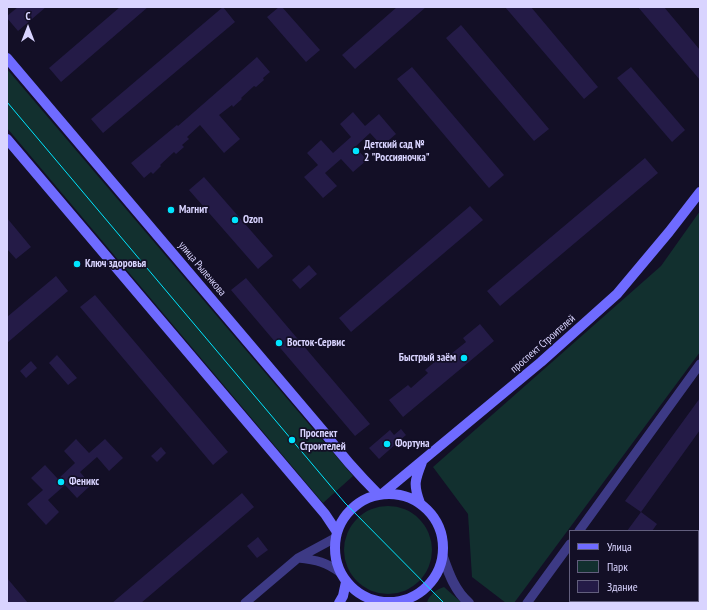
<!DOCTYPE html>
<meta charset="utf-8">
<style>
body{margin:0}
#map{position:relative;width:707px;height:610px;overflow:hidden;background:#130f26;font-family:"PT Sans Narrow",sans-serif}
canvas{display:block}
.frame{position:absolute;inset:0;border:8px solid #d9d4ff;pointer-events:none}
.legend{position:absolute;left:569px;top:530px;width:130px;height:72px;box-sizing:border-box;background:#130f26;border:1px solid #625e7d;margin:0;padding:5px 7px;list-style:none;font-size:12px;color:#d9d4ff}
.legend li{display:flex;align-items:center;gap:8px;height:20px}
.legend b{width:20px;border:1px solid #625e7d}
.north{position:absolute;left:8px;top:8px;width:40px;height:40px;-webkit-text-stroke:3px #130f26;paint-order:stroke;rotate:0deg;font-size:11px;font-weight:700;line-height:16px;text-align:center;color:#d9d4ff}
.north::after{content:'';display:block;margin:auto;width:14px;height:18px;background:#d9d4ff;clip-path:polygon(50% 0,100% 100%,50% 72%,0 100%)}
</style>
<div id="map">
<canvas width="707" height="610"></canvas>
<div class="frame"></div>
<ul class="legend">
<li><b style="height:5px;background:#6f6bff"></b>Улица</li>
<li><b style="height:11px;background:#12302f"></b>Парк</li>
<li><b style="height:11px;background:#241b47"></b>Здание</li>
</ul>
<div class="north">С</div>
</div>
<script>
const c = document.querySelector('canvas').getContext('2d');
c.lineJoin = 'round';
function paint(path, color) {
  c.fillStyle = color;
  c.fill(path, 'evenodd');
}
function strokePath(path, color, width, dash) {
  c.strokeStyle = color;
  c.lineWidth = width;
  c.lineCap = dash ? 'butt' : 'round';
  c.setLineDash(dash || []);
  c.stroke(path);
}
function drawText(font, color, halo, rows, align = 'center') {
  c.font = font + ' "PT Sans Narrow",sans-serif';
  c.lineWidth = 3.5;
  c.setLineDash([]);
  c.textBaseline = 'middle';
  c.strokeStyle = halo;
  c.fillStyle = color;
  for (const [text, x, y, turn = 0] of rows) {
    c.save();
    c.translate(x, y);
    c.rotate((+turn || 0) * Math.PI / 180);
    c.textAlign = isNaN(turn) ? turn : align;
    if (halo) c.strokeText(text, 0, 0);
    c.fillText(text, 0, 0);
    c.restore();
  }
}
paint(new Path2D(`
 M7 69 353 476 323 503 7 128Z
 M700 211V352L514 603H506L472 577 468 514 433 467 661 266Z
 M344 550a44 44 0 1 1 88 0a44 44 0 1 1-88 0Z
 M444 587 462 603H427C428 596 437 589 444 587Z`), '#12302f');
paint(new Path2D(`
 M18 7H46L18 31 7 18V16Z
 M120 7H148L61 82 49 68Z
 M223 7 235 22 103 133 91 119Z
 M279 7H282L320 50 306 62 267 17Z
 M397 7H426L355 69 342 55Z
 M505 7H531L598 87 584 99Z
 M638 7H664L700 50V80Z
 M461 25 549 129 534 141 446 38Z
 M257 57 270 72 263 78 264 80 256 87 254 86 241 98 242 99 233 107 232 105 219 115 240 139 224 153 200 125 187 137 189 139 182 145 184 147 176 154 174 152 160 165 161 166 153 174 151 172 144 178 131 163 177 125 178 126Z
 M412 67 504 175 489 188 397 79Z
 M631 67 685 130 672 142 617 78Z
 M353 112 365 126 379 114 396 134 382 146 370 133 355 147 367 160 353 172 341 159 325 173 337 186 323 198 304 177 318 165 307 153 321 140 333 153 351 137 340 124Z
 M645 158 658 173 500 306 487 291Z
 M204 177 273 256 258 269 189 190Z
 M470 206 483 220 351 332 339 318Z
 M7 218 31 247 16 259 7 249Z
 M309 265 317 274 300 289 292 280Z
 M56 276 68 291 7 343V317Z
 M246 278 370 424 355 436 231 290Z
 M95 295 228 452 213 465 80 307Z
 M480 324 494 341 403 417 389 400 408 385 411 388 428 373 425 370 443 355 446 358 466 342 463 338Z
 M57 355 77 378 68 385 49 363Z
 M31 361 37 368 26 378 20 371Z
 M700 398V430L641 512 625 501Z
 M401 429 406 435 379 459 369 448 390 430 394 435Z
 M76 439 89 453 105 439 123 458 109 471 97 457 80 472 91 485 77 498 65 485 48 500 59 512 46 525 27 504 43 490 31 478 45 465 58 479 75 463 64 451Z
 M161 447 166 453 157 462 151 456Z
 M242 493 254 507 141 603H112Z
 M641 512 657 524 652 531H627Z
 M258 537 268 550 257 558 247 546Z
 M7 578 28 603H7Z`), '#241b47');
strokePath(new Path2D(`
 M579 531 700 364
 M298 558C317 560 326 562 341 573
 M245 603 298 558 335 538
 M527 603 570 544`), '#3d3a85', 9);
strokePath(new Path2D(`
 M443 557C449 574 455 591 469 603
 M398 602 400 603`), '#3d3a85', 10);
strokePath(new Path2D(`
 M7 58 324 432C341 455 359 475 379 495
 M7 139 325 514 337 532
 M335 548a54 54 0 1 1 108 0a54 54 0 1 1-108 0Z
 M382 494 541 362 617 294 669 232 700 192
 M420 503C413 484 415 480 422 462
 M339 603 343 596 346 582`), '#6f6bff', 10);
strokePath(new Path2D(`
 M7 102 345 503 444 603`), '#00e5ff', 1);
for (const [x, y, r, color] of [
 [356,151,4,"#00e5ff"],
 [171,210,4,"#00e5ff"],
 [235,220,4,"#00e5ff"],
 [77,264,4,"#00e5ff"],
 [279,343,4,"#00e5ff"],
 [464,358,4,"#00e5ff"],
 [292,440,4,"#00e5ff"],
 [387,444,4,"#00e5ff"],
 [61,482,4,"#00e5ff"]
]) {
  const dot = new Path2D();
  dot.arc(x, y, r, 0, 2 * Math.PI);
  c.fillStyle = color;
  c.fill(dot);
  strokePath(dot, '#130f26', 1.5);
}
drawText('bold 11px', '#d9d4ff', '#130f26', [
 ["Детский сад №",364,145],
 ["2 \"Россияночка\"",364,158],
 ["Магнит",179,210],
 ["Ozon",243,220],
 ["Ключ здоровья",85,264],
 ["Восток-Сервис",287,343],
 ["Быстрый заём",456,358,"right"],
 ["Проспект",300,434],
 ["Строителей",300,447],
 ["Фортуна",395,444],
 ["Феникс",69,482]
], 'left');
drawText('11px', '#d9d4ff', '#130f26', [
 ["улица Рыленкова",202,269,50],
 ["проспект Строителей",543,344,-41]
]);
</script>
